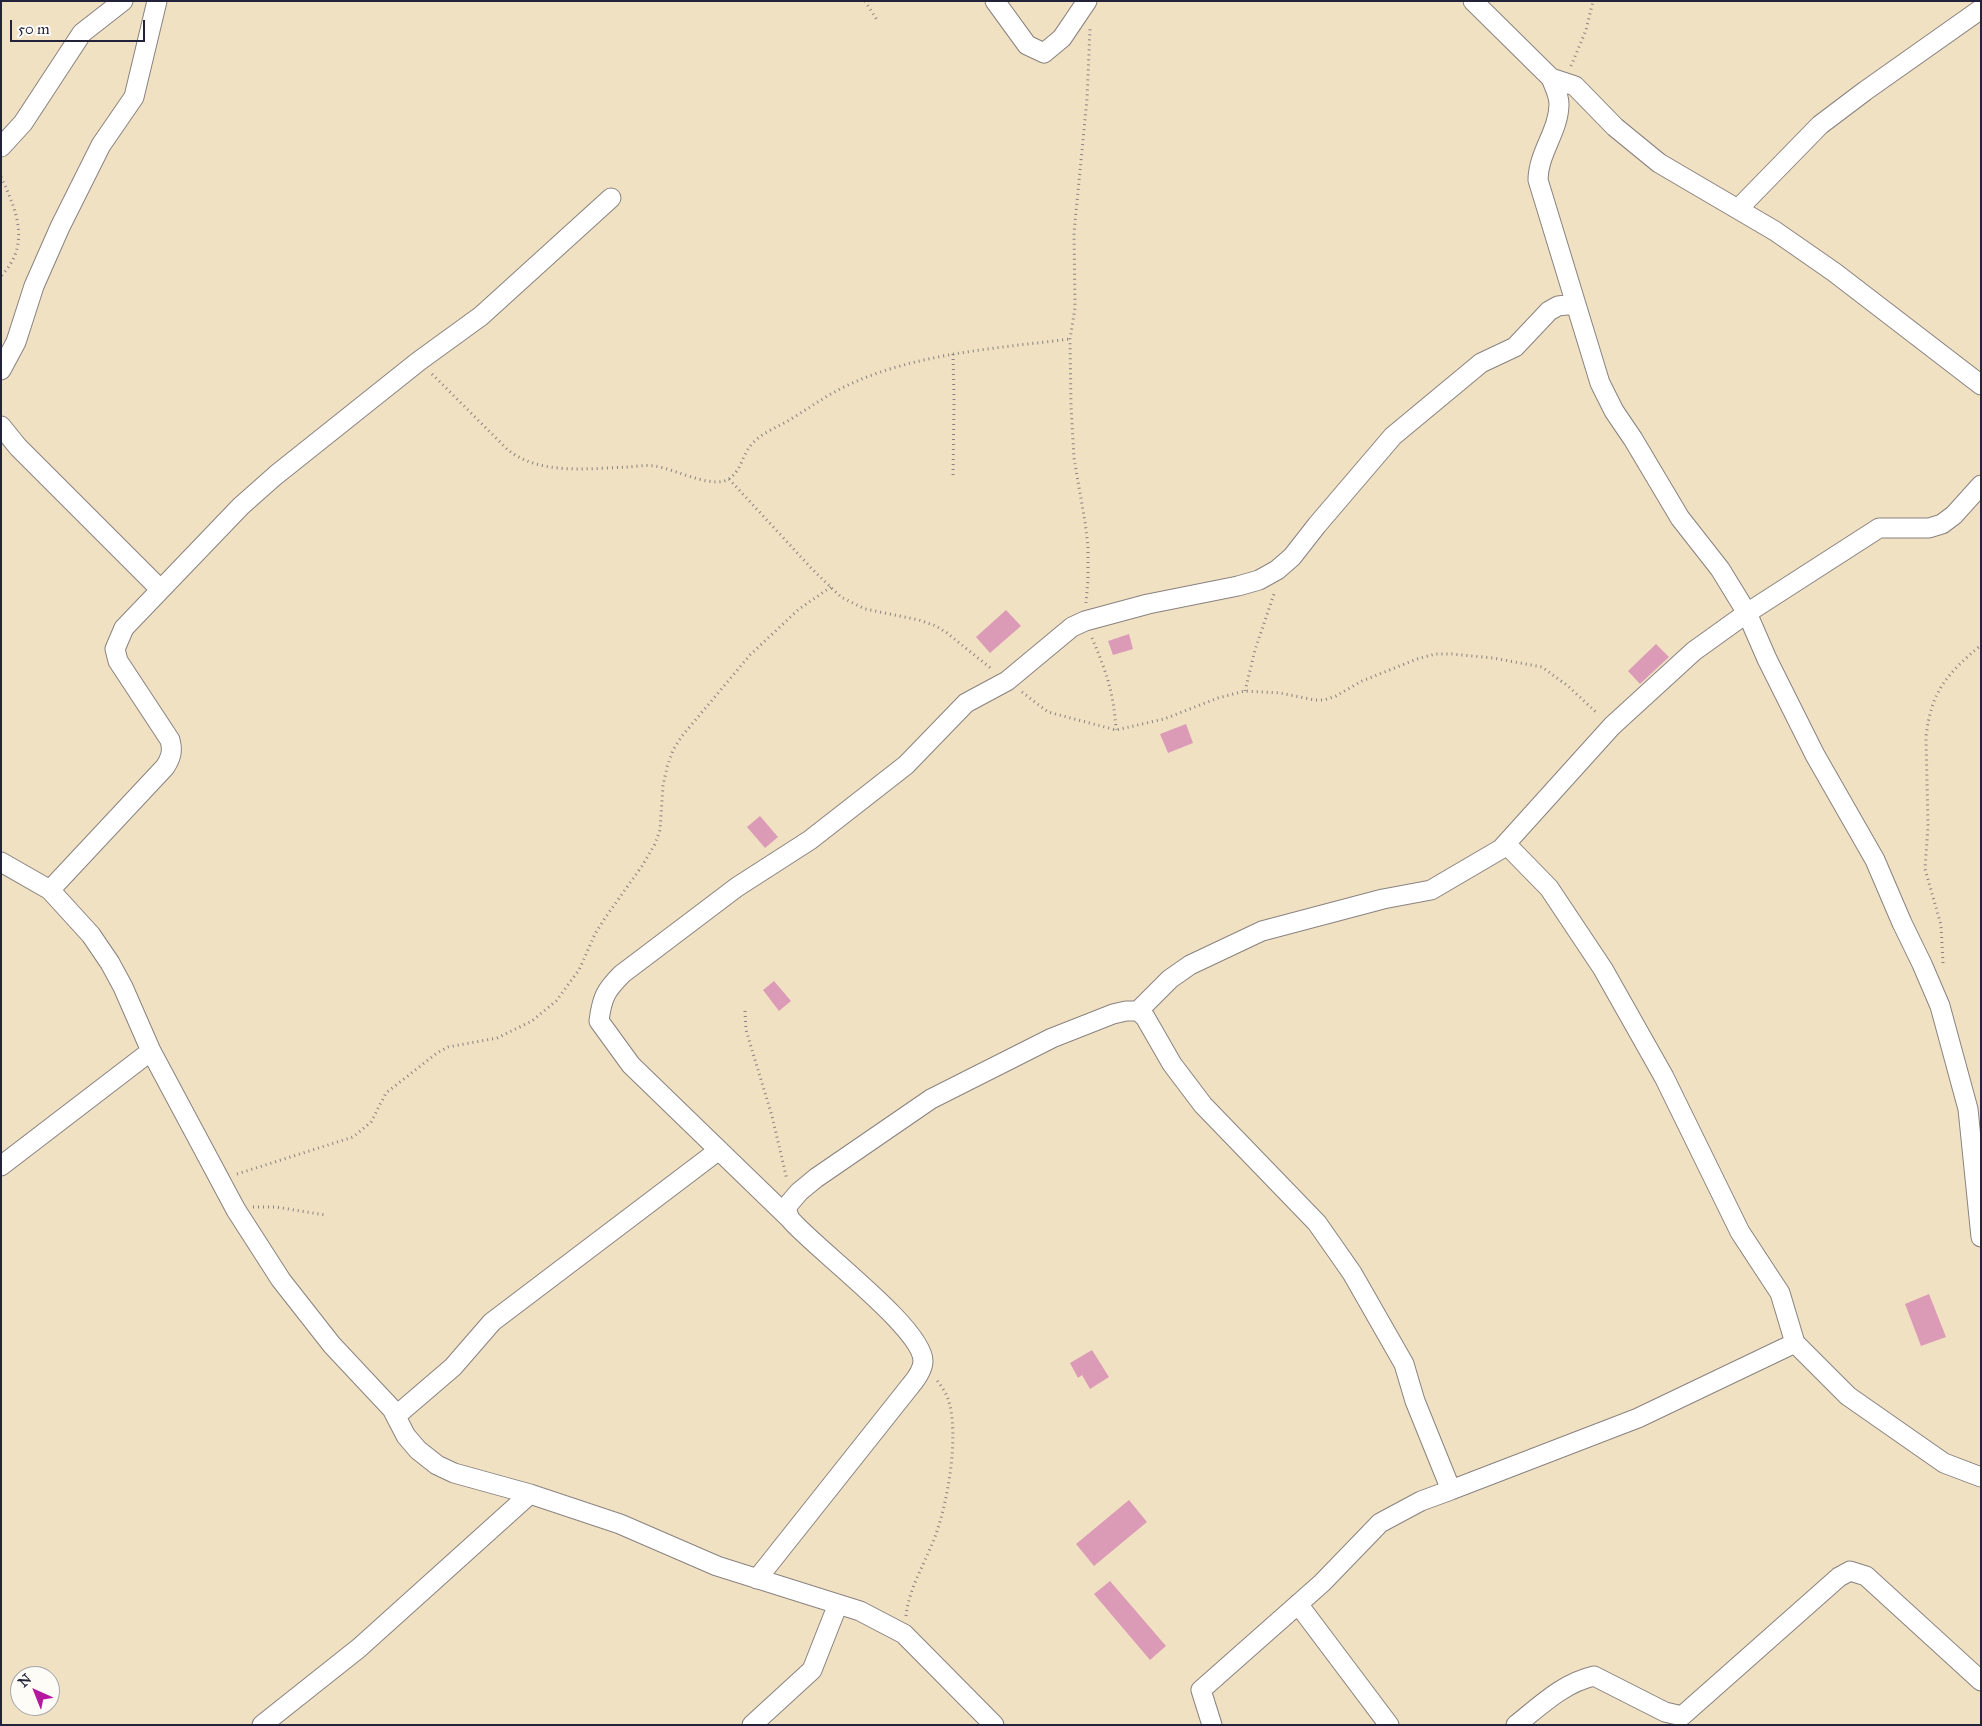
<!DOCTYPE html>
<style>
body{margin:0}
#map{position:relative;width:1982px;height:1726px;overflow:hidden;background:#f0e1c3;font-family:"IM FELL Great Primer",serif}
canvas{display:block}
.frame{position:absolute;inset:0;border:2px solid #22223b;pointer-events:none}
.north{position:absolute;left:10px;top:1666px;width:50px;height:50px;box-sizing:border-box;background:#fdfcf7;border:1px solid #a5a5ac;border-radius:50%;rotate:316deg;font-size:14px;font-weight:700;line-height:20px;text-align:center;color:#22223b}
.north::after{content:'';display:block;margin:auto;width:18px;height:22px;background:#b5179e;clip-path:polygon(50% 0,100% 100%,50% 72%,0 100%)}
.scale{position:absolute;left:10px;top:20px;width:135px;height:22px;box-sizing:border-box;border:2px solid #22223b;border-top:0;padding-left:6px;font-size:15px;line-height:18px;white-space:nowrap;color:#22223b;-webkit-text-stroke:4px #fdfcf7;paint-order:stroke}
</style>
<div id="map">
<canvas width="1982" height="1726"></canvas>
<div class="frame"></div>
<div class="north">N</div>
<div class="scale">50 m</div>
</div>
<script>
const c = document.querySelector('canvas').getContext('2d');
c.lineJoin = 'round';
function paint(path, color) {
  c.fillStyle = color;
  c.fill(path, 'evenodd');
}
function strokePath(path, color, width, dash) {
  c.strokeStyle = color;
  c.lineWidth = width;
  c.lineCap = dash ? 'butt' : 'round';
  c.setLineDash(dash || []);
  c.stroke(path);
}
paint(new Path2D(`
 M1006 610 1021 626 990 653 976 637Z
 M1129 634 1133 649 1113 655 1108 641Z
 M1656 644 1669 657 1640 684 1628 671Z
 M1186 724 1193 743 1168 753 1160 734Z
 M760 816 778 837 765 848 747 827Z
 M774 981 791 1001 779 1011 763 990Z
 M1929 1294 1946 1337 1921 1346 1905 1304Z
 M1092 1350 1109 1377 1090 1389 1082 1375 1078 1378 1070 1363Z
 M1129 1500 1147 1522 1094 1566 1076 1544Z
 M1110 1581 1166 1646 1150 1660 1094 1594Z`), '#db9bb7');
const minor = new Path2D(`
 M995 1 1027 45 1044 53 1062 38 1087 1
 M1473 1 1551 78C1554 86 1559 95 1559 104 1559 131 1538 153 1538 180L1600 383 1614 411 1633 439 1680 518 1720 569 1747 613 1767 659 1815 755 1875 860 1902 923 1922 964 1940 1006 1968 1109 1981 1237
 M1551 78 1575 86 1615 127 1659 163 1775 231 1834 272 1981 385
 M1 147 23 123 82 33 123 1
 M1739 208 1820 125 1865 91 1981 9
 M1 370 16 342 34 286 60 227 101 145 134 97 157 1
 M1 426 18 447 160 589
 M1506 844 1549 888 1603 969 1664 1077 1740 1232 1780 1293 1795 1343 1848 1396 1944 1463 1981 1477
 M1 862 50 890 91 935 110 963 123 987 151 1051 236 1210 281 1280 332 1345 392 1409 406 1436 418 1450 437 1465 454 1473 530 1494 620 1524 717 1566 860 1611 904 1634 994 1725
 M50 890 165 767C171 758 173 751 170 740L118 661 115 649 124 628 241 506 276 475 419 361 481 316 611 198
 M1138 1011 1170 979 1190 965 1262 931 1383 899 1431 890 1501 849 1612 726 1694 651 1747 613 1879 528H1929L1942 524 1954 515 1981 485
 M1 1166 151 1051
 M790 1219 631 1065 599 1021C602 997 606 990 622 974L737 887 810 840 906 765 966 703 1007 681 1072 627 1085 621 1148 604 1238 586 1259 580 1277 570 1292 557 1317 525 1393 436 1481 363 1515 347 1549 311 1558 306 1575 304
 M397 1415 453 1367 492 1322 719 1150
 M1451 1490 1638 1418 1795 1343
 M757 1579 911 1385C916 1379 923 1370 923 1361 923 1328 813 1247 790 1219L787 1212 788 1205 799 1192 816 1178 931 1099 1052 1038 1113 1014 1126 1011H1138L1145 1017 1172 1064 1203 1105 1317 1223 1352 1273 1404 1364 1415 1401 1451 1490 1421 1501 1380 1523 1322 1583 1201 1690 1212 1725
 M1298 1604 1389 1725
 M262 1725 359 1648 530 1494
 M752 1725 812 1670 838 1604
 M1516 1725C1540 1706 1563 1683 1594 1676L1665 1712 1682 1716 1839 1577 1850 1571 1866 1576 1981 1681`);
strokePath(minor, '#89827f', 21);
strokePath(new Path2D(`
 M865 1 877 20
 M1571 66 1586 30 1593 1
 M1 177C17 211 31 245 1 276
 M953 354 954 400 953 477
 M432 374 508 450C541 476 590 468 629 467 637 466 646 465 655 466 674 469 706 486 724 481 742 475 741 454 753 443 763 432 778 427 791 419 804 411 816 403 829 395 900 354 991 349 1070 339
 M729 479 813 570 841 597 865 609 919 620 936 626 947 633 993 670
 M1086 603 1088 579V546L1085 522 1074 458 1071 406 1070 339 1075 308 1074 233 1087 99 1090 29
 M1092 638C1106 671 1114 693 1116 730
 M1245 691 1255 650 1275 591
 M1022 692 1048 712 1116 730 1164 719 1218 698 1245 691 1280 693 1315 700H1324L1336 696 1362 681 1417 659 1435 654H1452L1493 658 1542 667 1568 686 1598 714
 M1943 963 1941 925 1925 869 1928 826 1926 737C1931 691 1947 674 1981 645
 M745 1011 746 1030 772 1116 787 1180
 M237 1174 353 1137 371 1122 386 1093 437 1053 448 1047 497 1038 532 1021 556 1001 579 970 595 934 605 918 642 866 655 844 660 830 663 786 667 767 673 750 682 736 750 655 799 609 831 587
 M253 1207H276L325 1215
 M906 1616C909 1587 926 1562 936 1534 948 1500 959 1437 949 1402 947 1394 941 1386 936 1379`), '#89827f', 3, [1, 4]);
strokePath(minor, '#fff', 19);
</script>
